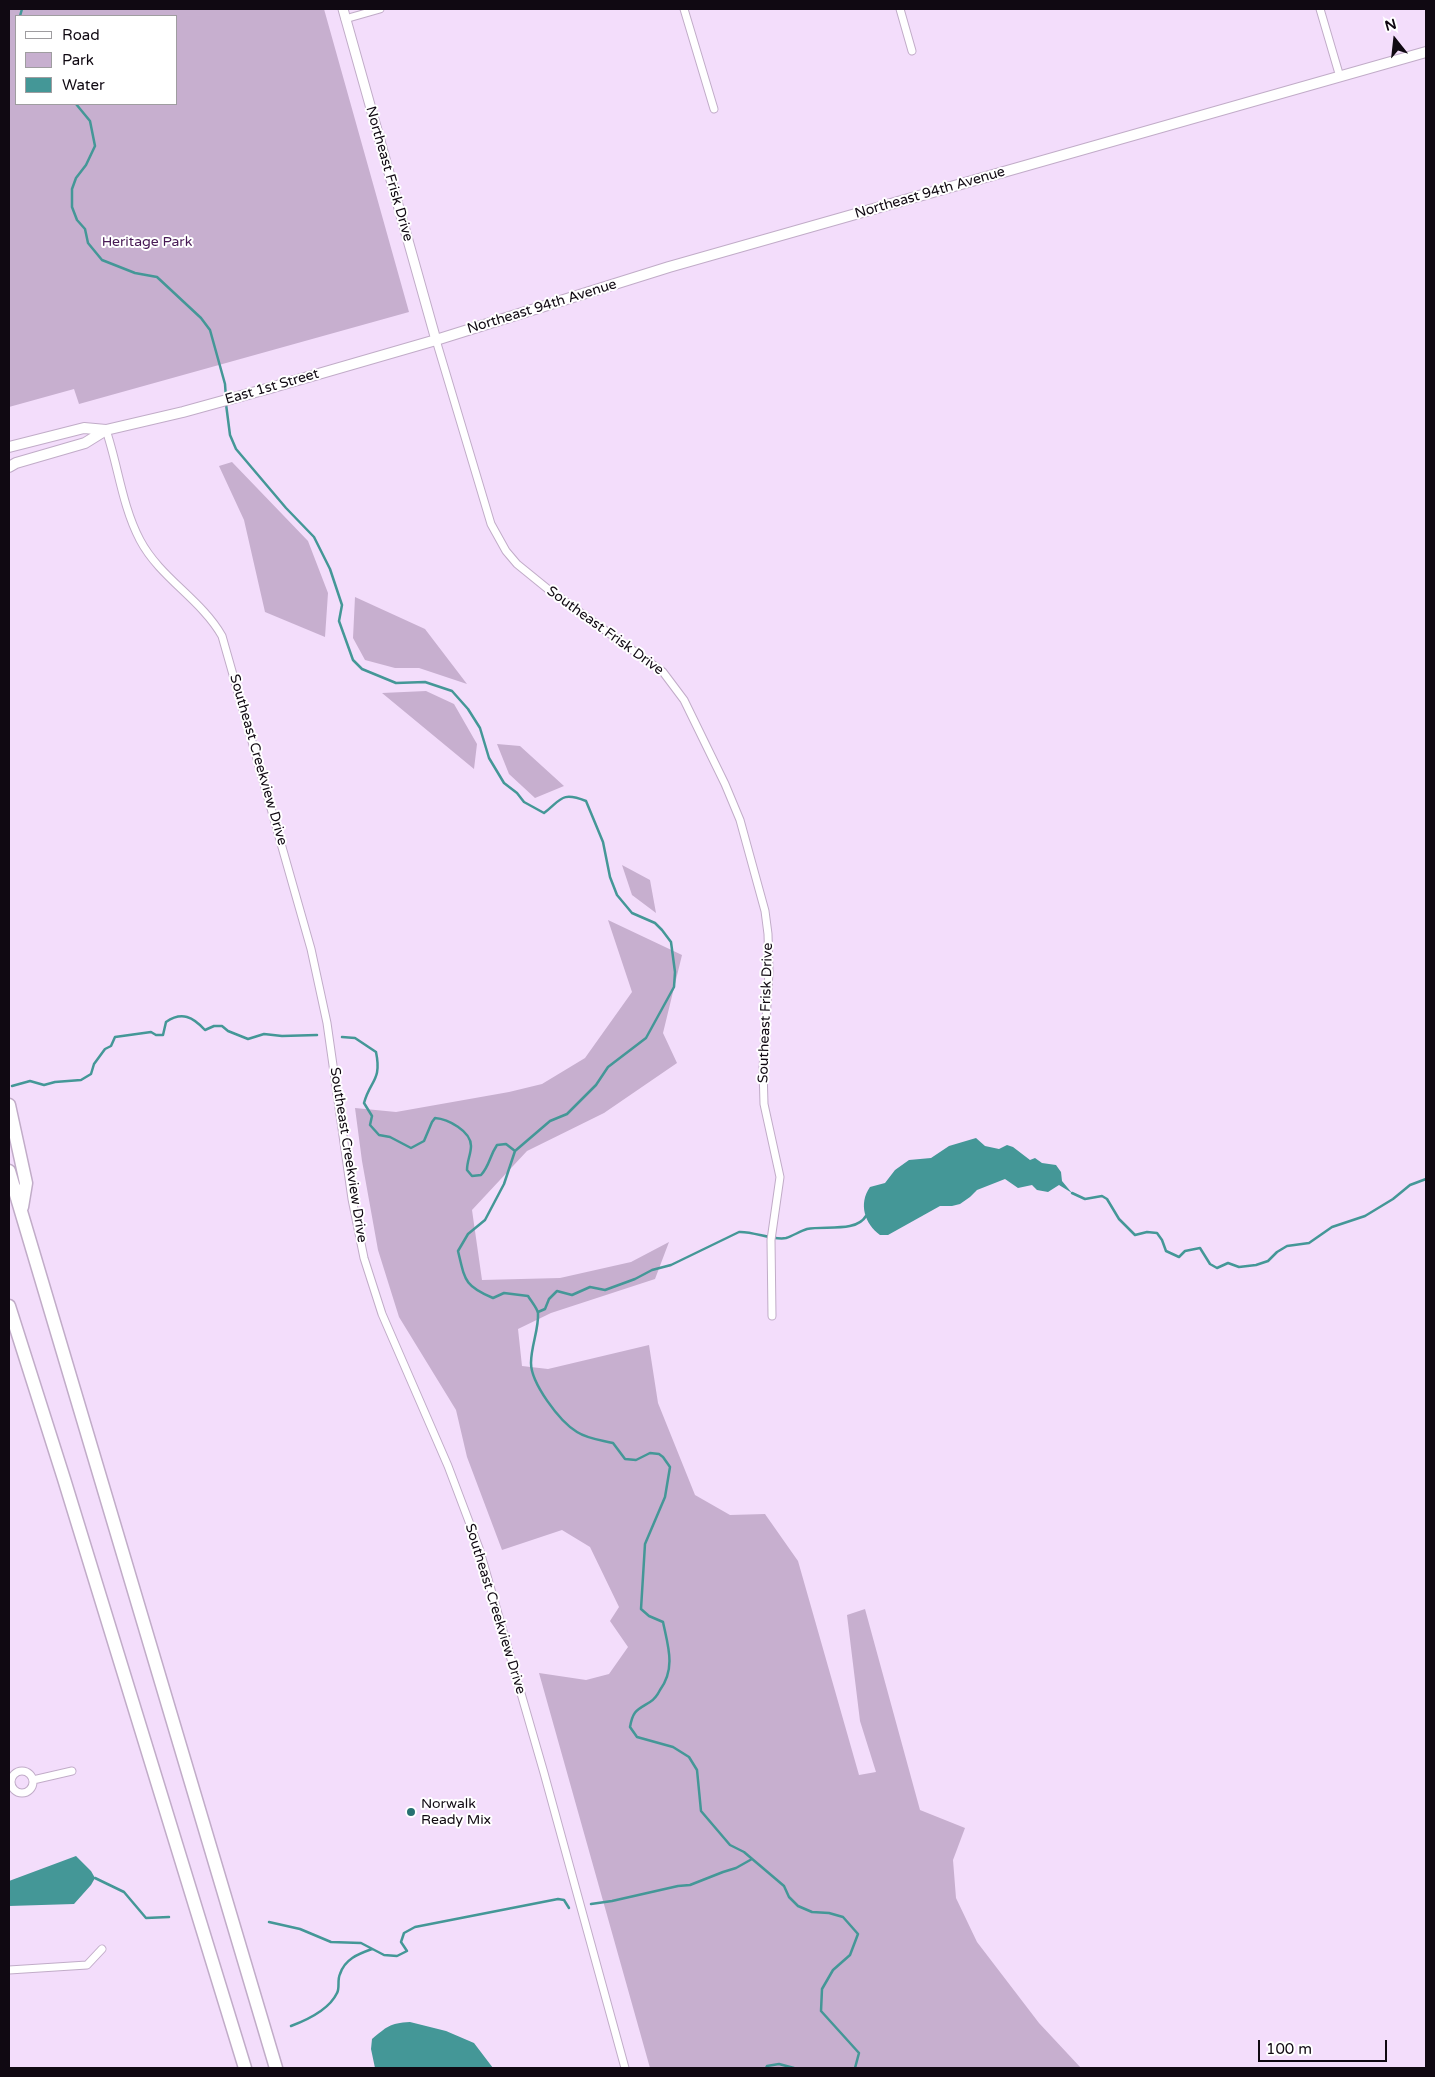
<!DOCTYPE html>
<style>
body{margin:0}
#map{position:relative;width:1435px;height:2077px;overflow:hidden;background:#f3ddfb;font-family:"Varela Round",sans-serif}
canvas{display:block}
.frame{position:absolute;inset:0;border:10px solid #100912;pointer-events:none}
.legend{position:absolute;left:15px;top:15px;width:162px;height:90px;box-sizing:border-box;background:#fff;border:1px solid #9f9da0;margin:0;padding:6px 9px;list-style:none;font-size:15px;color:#100912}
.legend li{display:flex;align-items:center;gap:10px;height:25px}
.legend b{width:25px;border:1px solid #9f9da0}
.north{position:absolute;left:1370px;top:15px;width:50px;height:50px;-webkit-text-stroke:4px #fff;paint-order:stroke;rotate:344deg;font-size:14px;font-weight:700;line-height:20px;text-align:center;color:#100912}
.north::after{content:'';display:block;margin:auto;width:18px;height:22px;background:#100912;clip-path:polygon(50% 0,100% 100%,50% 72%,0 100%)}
.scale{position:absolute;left:1258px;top:2040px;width:129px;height:22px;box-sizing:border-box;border:2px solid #100912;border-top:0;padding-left:6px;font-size:15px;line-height:18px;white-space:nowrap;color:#100912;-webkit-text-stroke:4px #fff;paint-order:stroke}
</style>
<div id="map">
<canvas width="1435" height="2077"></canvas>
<div class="frame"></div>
<ul class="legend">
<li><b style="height:6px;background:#fff"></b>Road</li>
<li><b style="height:14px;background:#c7afcf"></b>Park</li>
<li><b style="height:14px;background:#449797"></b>Water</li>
</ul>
<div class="north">N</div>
<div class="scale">100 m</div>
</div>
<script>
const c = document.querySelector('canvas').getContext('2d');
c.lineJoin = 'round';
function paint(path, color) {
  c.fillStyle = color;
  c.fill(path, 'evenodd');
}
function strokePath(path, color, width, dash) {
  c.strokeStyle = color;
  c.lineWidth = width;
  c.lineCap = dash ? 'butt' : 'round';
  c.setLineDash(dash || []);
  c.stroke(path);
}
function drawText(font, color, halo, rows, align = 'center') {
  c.font = font + ' "Varela Round",sans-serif';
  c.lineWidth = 4;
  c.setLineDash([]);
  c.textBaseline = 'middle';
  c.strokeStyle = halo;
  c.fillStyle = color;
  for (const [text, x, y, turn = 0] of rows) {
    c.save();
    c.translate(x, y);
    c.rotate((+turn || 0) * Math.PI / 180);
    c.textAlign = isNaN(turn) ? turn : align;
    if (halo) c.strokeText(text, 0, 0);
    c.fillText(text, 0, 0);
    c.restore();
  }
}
paint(new Path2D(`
 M9 9H324L409 312 79 404 74 389 9 407ZM16 16H176V104H16Z
 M232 462 308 541 328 593 325 637 265 612 244 520 219 466Z
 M355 597 425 629 467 684 419 668H395L365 660 353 638Z
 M426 691 454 704 477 744 474 769 382 693Z
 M497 744 520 746 564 786 535 798 509 774Z
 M622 865 650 880 656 913 632 895Z
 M608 920 682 955 663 1033 677 1063 604 1113 527 1151 472 1210 482 1280 560 1278 631 1262 669 1242 655 1279 551 1313 518 1329 522 1366 548 1369 649 1345 658 1403 695 1495 730 1515 765 1514 798 1561 859 1775 876 1772 860 1721 847 1615 865 1609 920 1810 965 1828 953 1860 956 1898 977 1942 1039 2023 1081 2068H650L539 1673 586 1680 609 1674 628 1647 610 1621 619 1607 590 1547 562 1530 502 1550 467 1457 456 1410 399 1317 378 1250 362 1161 355 1108 396 1112 509 1092 542 1084 585 1058 632 992Z`), '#c7afcf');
paint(new Path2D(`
 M976 1138 985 1146 999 1149 1007 1145 1013 1147 1030 1160 1035 1158 1042 1163 1056 1165 1061 1172 1062 1181 1072 1193 1059 1185 1048 1192 1037 1190 1032 1185 1018 1188 1005 1179 977 1190 970 1197 960 1204 952 1206H940L888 1235H880C865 1224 858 1204 870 1187L885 1183 895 1170 909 1160 931 1158 949 1146Z
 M76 1856 91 1871 95 1878 91 1885 74 1904 9 1906V1881Z
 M410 2022 446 2031 474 2043 493 2068H375L371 2049 372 2039C387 2027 389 2023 410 2022Z`), '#449797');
strokePath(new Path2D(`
 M20 16 22 9
 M76 104 90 121 95 146 86 165 76 178 72 189V207L77 220 85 229 88 243 102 260 135 273 157 277 201 318 210 330 225 384 226 398
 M226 404 230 435 236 449 286 508 314 537 330 569 342 605 339 621 353 660 362 669 396 683 425 682 452 691 468 709 480 728 489 758 504 783 517 793 524 802 544 813C561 800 561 791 586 801L603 842 610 877 617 895 632 913 655 923 662 930 671 942 675 972 674 987 646 1038 608 1067 596 1085 567 1114 550 1121 515 1151 504 1184 485 1220 468 1234 458 1251C465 1280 464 1286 493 1298L504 1293 528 1296C531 1301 537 1308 538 1313 539 1329 531 1346 531 1363 531 1383 559 1421 577 1432 588 1439 601 1440 613 1443L625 1459 636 1460 650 1453 659 1454 663 1457 670 1467 665 1497 645 1544 641 1609 649 1616 663 1622C668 1646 676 1668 660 1690 658 1694 655 1699 650 1702 637 1710 633 1710 630 1727L637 1737 673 1747 689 1757 697 1770 701 1811 730 1845 744 1852 784 1886 789 1897 798 1906 812 1912 829 1913 843 1917 858 1934 850 1955 833 1970 822 1989 821 2011 859 2053 855 2068
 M342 1037 355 1038 376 1052C382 1081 370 1080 364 1103L372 1116 370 1125 379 1135 390 1137 411 1148 424 1141 432 1122 435 1118C448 1119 471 1131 471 1146 471 1154 467 1161 467 1170L472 1176 481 1175C490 1165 489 1157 497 1145L506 1144 515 1151
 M12 1086 30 1081 44 1085 55 1082 81 1080 91 1074 94 1064 105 1049 111 1046 115 1037 151 1032 156 1035H163L166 1022C182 1011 193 1017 205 1030L214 1026H222L228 1031 248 1039 264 1034 282 1036 317 1035
 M1072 1193 1085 1199 1102 1196 1107 1199 1119 1219 1135 1235 1147 1232 1157 1233 1162 1240 1166 1251 1179 1257 1185 1251 1200 1248 1210 1264 1217 1268 1228 1263 1239 1267 1256 1265 1268 1261 1277 1252 1287 1246 1309 1243 1332 1227 1365 1216 1393 1199 1410 1185 1426 1179
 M538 1312 545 1309 549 1299 557 1291 572 1295 590 1287 605 1290 635 1279 652 1270 671 1265 739 1232C753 1231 774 1241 786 1238 793 1236 800 1231 807 1229 824 1225 856 1233 866 1216
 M95 1878 124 1892 146 1918 169 1917
 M591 1904 612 1901 678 1886 690 1885 723 1872 736 1868 752 1859
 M269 1922 300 1929 331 1942 361 1943 384 1955 397 1956 407 1951 401 1942 404 1933 415 1927 558 1899 564 1900 569 1908
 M291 2026C307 2020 329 2010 337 1993 340 1988 337 1980 340 1974 345 1959 358 1954 372 1949
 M766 2068 767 2066 779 2064 794 2068`), '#449797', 2.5);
const minor = new Path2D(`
 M684 9 714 109
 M900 9 912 51
 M1320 9 1340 77
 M345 19 380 9
 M436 340 491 524 506 551 517 564 549 590 663 672 684 700 725 784 740 820 765 911 768 934 769 972 763 1068 764 1104 780 1177 771 1240 772 1316
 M106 430C118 465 122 506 140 540 160 578 201 599 222 636L311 949 327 1023 352 1199 364 1258 382 1314 448 1466 479 1548 544 1773 625 2068
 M11 1782a11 11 0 1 1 22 0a11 11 0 1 1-22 0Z
 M33 1780 72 1771
 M9 1970 87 1965 102 1949`);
const tertiary = new Path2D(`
 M343 9 436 340`);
const secondary = new Path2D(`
 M9 447 84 428 106 430 183 412 270 388 436 340 669 267 1426 52
 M9 467 16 463 85 443 106 430`);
const motorway = new Path2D(`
 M9 1105 26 1183 22 1207
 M9 1171 276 2068
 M9 1306 64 1479 245 2068`);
strokePath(minor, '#c1acc8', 9);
strokePath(tertiary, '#c1acc8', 11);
strokePath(secondary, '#c1acc8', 12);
strokePath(motorway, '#c1acc8', 15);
strokePath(minor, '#fff', 7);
strokePath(tertiary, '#fff', 9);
strokePath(secondary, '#fff', 10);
strokePath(motorway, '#fff', 12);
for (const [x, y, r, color] of [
 [411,1812,5,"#267171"]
]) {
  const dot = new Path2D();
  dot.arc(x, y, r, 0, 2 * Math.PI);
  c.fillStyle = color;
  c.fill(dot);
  strokePath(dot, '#fff', 2);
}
drawText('14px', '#100912', '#fff', [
 ["Northeast Frisk Drive",389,174,74],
 ["Northeast 94th Avenue",930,193,-16],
 ["Northeast 94th Avenue",542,307,-17],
 ["East 1st Street",272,387,-16],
 ["Southeast Frisk Drive",605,631,36],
 ["Southeast Creekview Drive",258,760,74],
 ["Southeast Frisk Drive",766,1013,-88],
 ["Southeast Creekview Drive",348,1155,81],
 ["Southeast Creekview Drive",495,1609,73]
]);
drawText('14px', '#471955', '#fff', [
 ["Heritage Park",147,242]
]);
drawText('14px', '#100912', '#fff', [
 ["Norwalk",421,1804],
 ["Ready Mix",421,1820]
], 'left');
</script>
